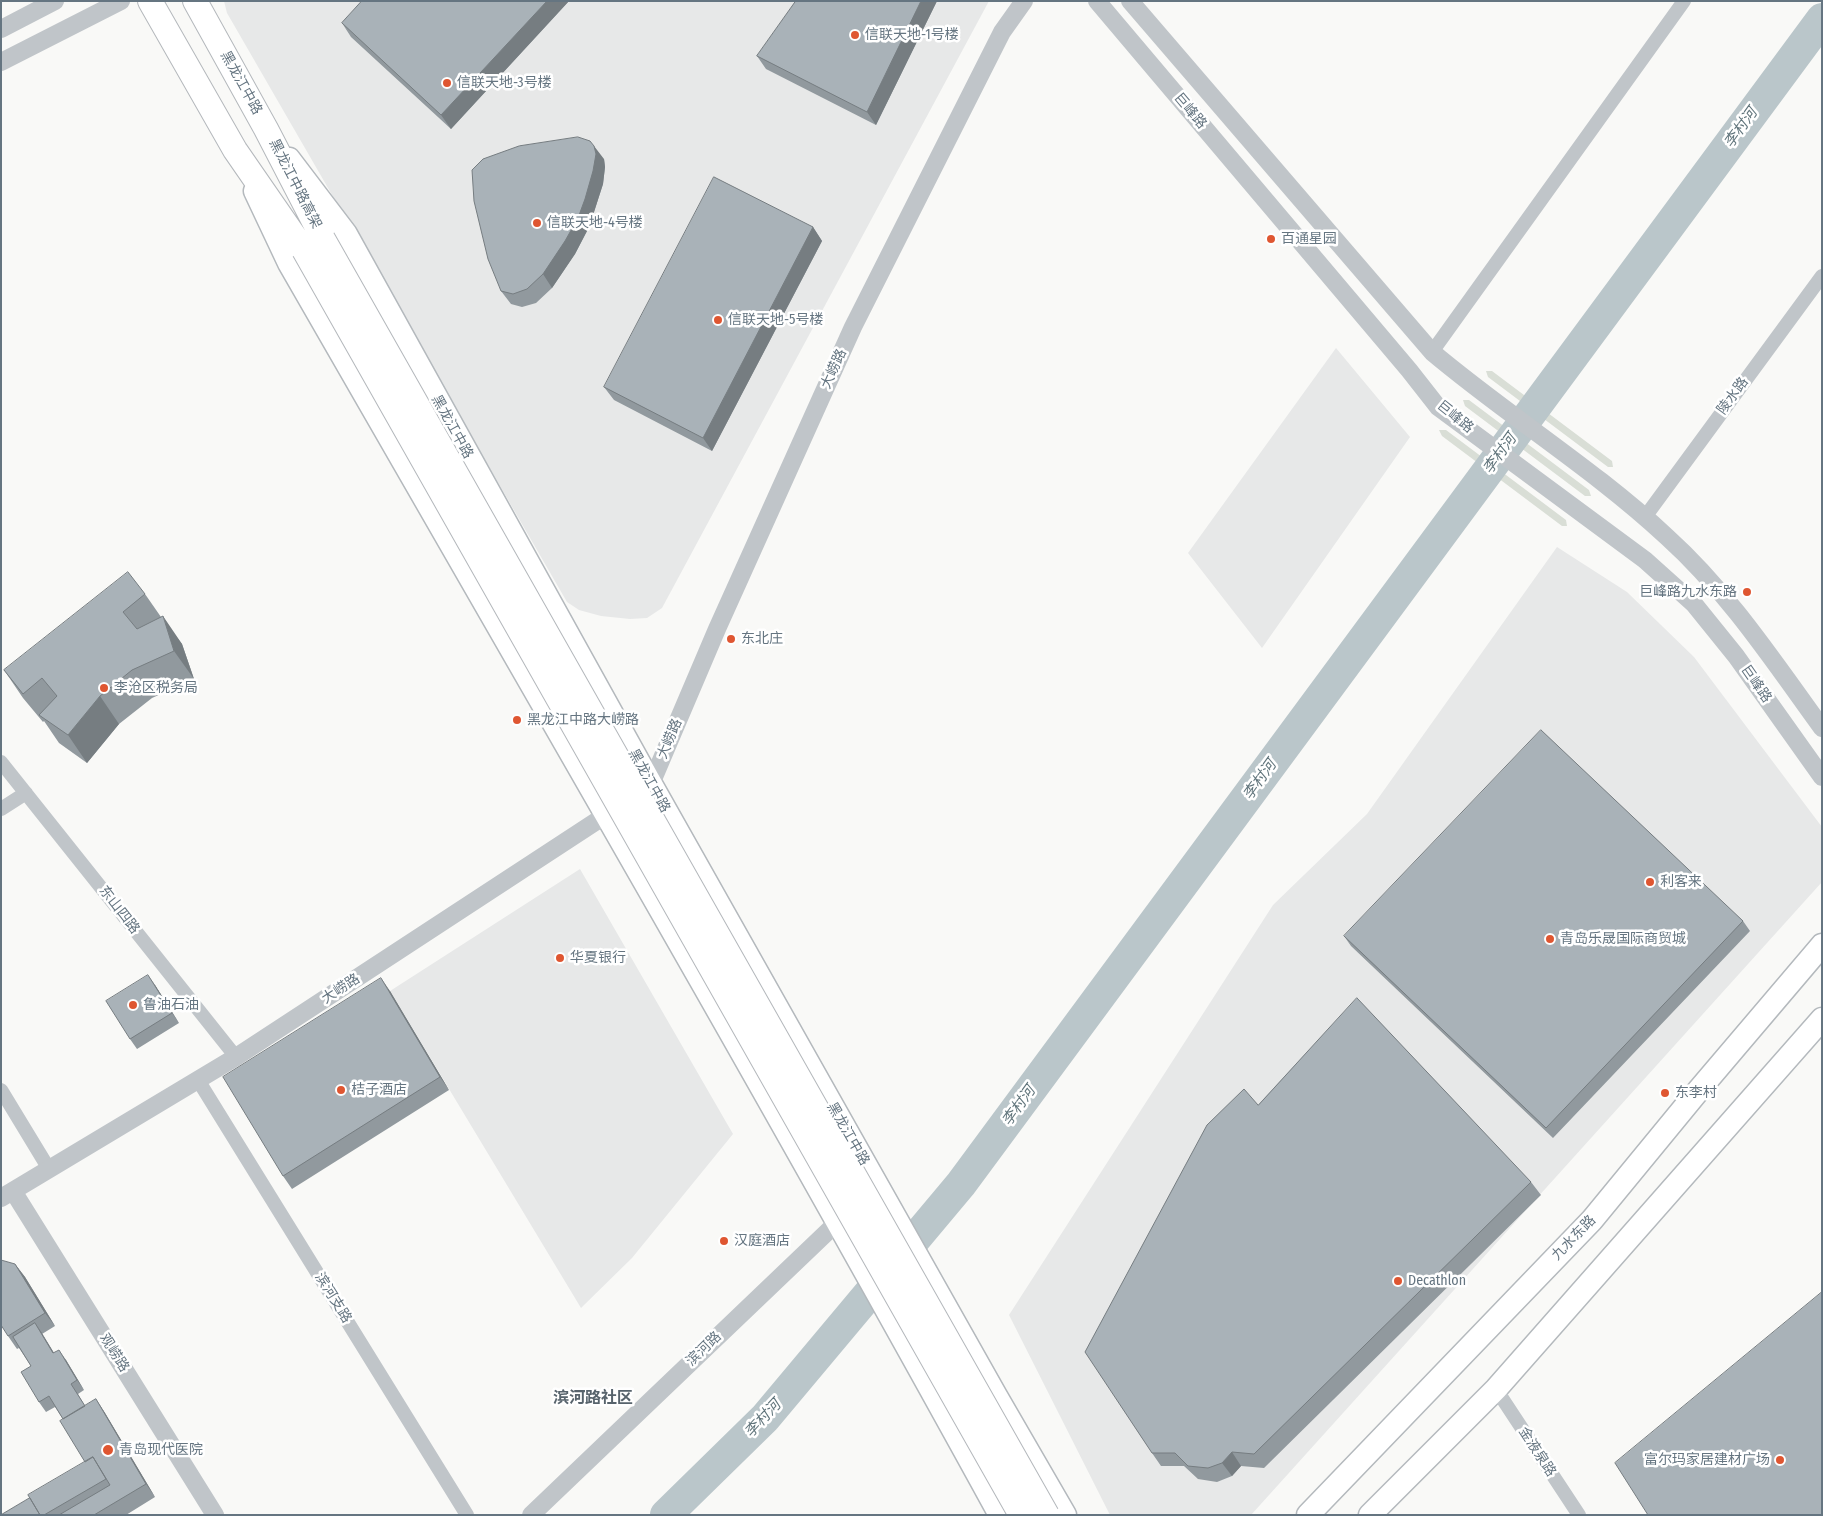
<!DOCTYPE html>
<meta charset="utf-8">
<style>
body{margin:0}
#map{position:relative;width:1823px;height:1516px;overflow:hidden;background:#f9f9f7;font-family:"Fira Sans Condensed",sans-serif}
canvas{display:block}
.frame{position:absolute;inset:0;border:2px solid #657581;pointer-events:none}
</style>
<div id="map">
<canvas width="1823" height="1516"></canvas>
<div class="frame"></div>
</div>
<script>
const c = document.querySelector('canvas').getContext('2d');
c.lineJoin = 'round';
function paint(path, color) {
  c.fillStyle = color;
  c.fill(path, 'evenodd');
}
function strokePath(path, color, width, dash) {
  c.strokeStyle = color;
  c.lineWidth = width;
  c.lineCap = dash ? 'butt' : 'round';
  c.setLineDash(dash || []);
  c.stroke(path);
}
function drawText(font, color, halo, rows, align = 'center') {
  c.font = font + ' "Fira Sans Condensed","Noto Sans SC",sans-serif';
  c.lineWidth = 5;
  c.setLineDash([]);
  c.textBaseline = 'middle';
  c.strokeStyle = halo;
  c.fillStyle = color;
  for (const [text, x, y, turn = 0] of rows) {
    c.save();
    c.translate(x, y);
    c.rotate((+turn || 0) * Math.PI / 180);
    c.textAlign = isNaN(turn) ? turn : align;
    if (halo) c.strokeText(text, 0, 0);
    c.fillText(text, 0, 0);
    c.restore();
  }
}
paint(new Path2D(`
 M224 1H989L662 608 647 618 630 619 601 616 579 610 567 602 227 13Z
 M1336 348 1410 437 1262 648 1188 553Z
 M1557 547 1627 592 1694 657 1822 827V882L1251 1515H1110L1009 1315 1273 905 1367 814Z
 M580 869 733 1134 632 1258 581 1308 390 991Z`), '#e7e8e8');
paint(new Path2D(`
 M1486 371H1492L1612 461 1613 467H1608L1488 377Z
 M1463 400H1469L1589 490 1591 496H1585L1465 406Z
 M1439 430H1446L1566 520 1567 526H1562L1442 436Z`), '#d9ded6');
strokePath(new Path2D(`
 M666 1515 765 1418 961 1184 1822 19`), '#bac6ca', 32);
const primary = new Path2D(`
 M289 159 346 234 651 784 996 1396 1065 1515
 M255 191 289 263C528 679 769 1094 1000 1515
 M1308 1515 1592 1220 1698 1091 1822 945
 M1370 1515 1496 1389 1822 1019`);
const trunk = new Path2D(`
 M150 1 235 150 304 250
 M195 1 266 129 323 239`);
strokePath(primary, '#b4b9bd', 25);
strokePath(trunk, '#b4b8bc', 26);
strokePath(new Path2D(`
 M1432 352 1684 1
 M1645 517 1822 276
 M1 762 236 1057
 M1 809 26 793
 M198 1080 467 1515
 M1 1090 49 1169
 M1496 1389 1579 1515`), '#c0c5c9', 14);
strokePath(new Path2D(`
 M1097 1 1409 370 1438 407 1645 560 1694 604 1736 656 1822 777
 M1130 1 1432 352C1508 416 1594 469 1667 537 1728 592 1774 662 1822 728
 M1 29 55 1
 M1 62 121 1
 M644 788 651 784 717 629 853 327 1002 32 1024 1
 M13 1191 215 1515
 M1 1198 236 1057 615 809
 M531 1515 846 1214`), '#c0c5c9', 18);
strokePath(primary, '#fff', 22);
strokePath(trunk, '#fff', 24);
const trunkBridge = new Path2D(`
 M323 239 1047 1515
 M304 250 1021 1515`);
strokePath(trunkBridge, '#b4b8bc', 26, []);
strokePath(trunkBridge, '#fff', 24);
paint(new Path2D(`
 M362 1H569L451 129 351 37 342 23Z
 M796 1H937L876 125 766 69 757 56Z
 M604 159 605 167 603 184 594 212 587 231 575 254 552 288 536 303 522 307 511 304 501 291Z
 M813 227 822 241 712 451 614 400 604 387Z
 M145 594 161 617 182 644 194 679 152 698 119 724 87 763 59 743 44 721 43 722 23 698 4 670Z
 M1743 921 1750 931 1553 1138 1351 946 1344 936Z
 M155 985 179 1023 137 1049 130 1039Z
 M390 991 449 1090 292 1189 283 1176Z
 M1258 1105 1531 1182 1541 1195 1264 1468 1241 1466 1232 1476 1217 1482 1198 1479 1184 1466H1161L1152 1453Z
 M15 1264 25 1277 55 1326 42 1334 54 1353 66 1360 84 1390 78 1394 85 1406 96 1399 105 1413 155 1497 126 1515H1L30 1498 85 1462 63 1419 55 1407 46 1412 39 1402 31 1366 19 1348 17 1349 8 1336Z`), '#91999e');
paint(new Path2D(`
 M547 1H569L451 129 441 115Z
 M921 1H937L876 125 867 112Z
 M594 146 604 159 605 167 603 184 594 212 587 231 575 254 552 288 543 274Z
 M813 227 822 241 712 451 703 438Z
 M163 616 182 644 194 679 174 651Z
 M100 696 119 724 87 763 68 735Z
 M148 975 155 985 179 1023 172 1013Z
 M381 978 390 991 449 1090 440 1077Z
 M15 1264 25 1277 55 1326 45 1313Z
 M35 1323 42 1333 60 1363 53 1353Z
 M59 1350 66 1360 84 1390 77 1380Z
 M96 1399 105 1413 155 1497 146 1484Z
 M1232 1452 1241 1466 1232 1476 1222 1463Z`), '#767d81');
const building = new Path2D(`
 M362 1H547L441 115 342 23Z
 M796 1H921L867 112 757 56Z
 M578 137 590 141 594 146 596 154 593 171 585 199 578 218 565 241 543 274 527 289 513 294 501 291 488 259 474 201 472 170 483 159 519 146Z
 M714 177 813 227 703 438 604 387Z
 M128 572 145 594 123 612 137 629 163 616 174 651 132 670 100 696 68 735 39 715 57 696 42 678 23 694 4 670Z
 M1541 730 1743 921 1546 1128 1344 936Z
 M148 975 172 1013 130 1039 106 1001Z
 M381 978 440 1077 283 1176 223 1077Z
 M1357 998 1531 1182 1254 1454 1232 1452 1222 1463 1208 1468 1188 1466 1175 1453H1152L1085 1352 1207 1125 1244 1089 1258 1105Z
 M1 1260 15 1264 45 1313 8 1336 1 1325Z
 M1822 1292V1515H1648L1615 1463Z
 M35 1323 53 1353 59 1350 77 1380 71 1384 85 1406 63 1419 49 1396 39 1402 21 1372 31 1366 13 1337Z
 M96 1399 146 1484 94 1515H59L110 1485 93 1457 85 1462 60 1421Z
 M93 1457 106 1479 44 1515H40L28 1495Z
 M30 1498 40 1515H1Z`);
paint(building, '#a9b2b8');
strokePath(building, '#767d81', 1);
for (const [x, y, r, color] of [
 [855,35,5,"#df5631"],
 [447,83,5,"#df5631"],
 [537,223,5,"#df5631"],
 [1271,239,5,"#df5631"],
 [718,320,5,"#df5631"],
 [1747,592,5,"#df5631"],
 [731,639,5,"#df5631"],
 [104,688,5,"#df5631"],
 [517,720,5,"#df5631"],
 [1650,882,5,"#df5631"],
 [1550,939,5,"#df5631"],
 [560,958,5,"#df5631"],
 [133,1005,5,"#df5631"],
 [341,1090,5,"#df5631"],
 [1665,1093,5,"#df5631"],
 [724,1241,5,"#df5631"],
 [1398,1281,5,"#df5631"],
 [108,1450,6,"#df5631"],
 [1780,1460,5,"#df5631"]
]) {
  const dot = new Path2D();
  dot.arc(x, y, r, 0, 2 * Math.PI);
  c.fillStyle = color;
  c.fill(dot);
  strokePath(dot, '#fff', 2);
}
drawText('14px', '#657581', '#fff', [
 ["信联天地-1号楼",865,35],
 ["信联天地-3号楼",457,83],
 ["信联天地-4号楼",547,223],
 ["百通星园",1281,239],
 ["信联天地-5号楼",728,320],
 ["巨峰路九水东路",1737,592,"right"],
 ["东北庄",741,639],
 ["李沧区税务局",114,688],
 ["黑龙江中路大崂路",527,720],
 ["利客来",1660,882],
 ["青岛乐晟国际商贸城",1560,939],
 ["华夏银行",570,958],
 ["鲁油石油",143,1005],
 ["桔子酒店",351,1090],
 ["东李村",1675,1093],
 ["汉庭酒店",734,1241],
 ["Decathlon",1408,1281],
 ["青岛现代医院",119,1450],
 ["富尔玛家居建材广场",1770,1460,"right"]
], 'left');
drawText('14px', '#657581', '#fff', [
 ["黑龙江中路",241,83,61],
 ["巨峰路",1190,111,50],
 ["黑龙江中路高架",295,184,63],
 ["大崂路",834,369,-66],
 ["陵水路",1733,396,-54],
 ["巨峰路",1455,417,39],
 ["黑龙江中路",452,427,61],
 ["巨峰路",1756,684,55],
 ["大崂路",670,739,-67],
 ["黑龙江中路",649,781,61],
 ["东山四路",119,910,52],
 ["大崂路",341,989,-33],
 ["黑龙江中路",848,1134,60],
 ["九水东路",1574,1238,-46],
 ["滨河支路",333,1298,58],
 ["滨河路",704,1349,-44],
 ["观崂路",114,1353,58],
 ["金液泉路",1537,1452,57]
]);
drawText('italic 15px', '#60747b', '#fff', [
 ["李村河",1741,128,-54],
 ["李村河",1500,454,-54],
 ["李村河",1260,780,-54],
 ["李村河",1019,1106,-54],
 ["李村河",763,1419,-47]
]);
drawText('bold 16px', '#57636c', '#fff', [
 ["滨河路社区",593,1399]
]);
</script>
